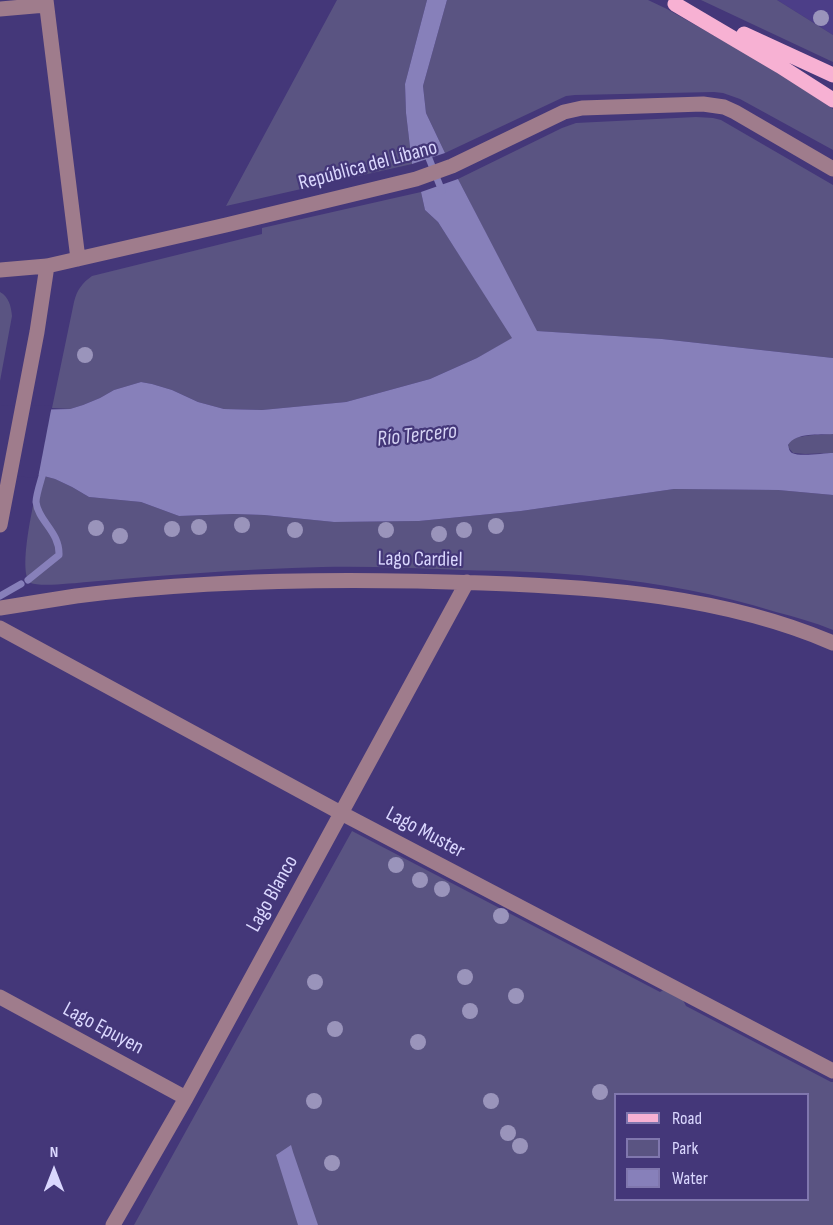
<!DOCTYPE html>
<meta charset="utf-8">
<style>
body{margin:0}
#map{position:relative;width:833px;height:1225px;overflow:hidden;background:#443779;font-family:"Sofia Sans Condensed",sans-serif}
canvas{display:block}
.legend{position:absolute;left:614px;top:1093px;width:195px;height:108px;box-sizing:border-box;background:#443779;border:2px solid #8077ae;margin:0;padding:8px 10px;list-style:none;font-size:18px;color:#dad7fe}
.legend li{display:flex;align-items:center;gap:12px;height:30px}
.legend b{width:30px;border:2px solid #8077ae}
.north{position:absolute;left:24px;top:1141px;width:60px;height:60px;-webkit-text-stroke:4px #443779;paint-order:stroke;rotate:0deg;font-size:16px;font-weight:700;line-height:24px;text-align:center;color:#dad7fe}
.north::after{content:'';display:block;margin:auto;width:21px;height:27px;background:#dad7fe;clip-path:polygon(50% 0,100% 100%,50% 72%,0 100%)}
</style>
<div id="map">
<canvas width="833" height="1225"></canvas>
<ul class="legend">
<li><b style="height:8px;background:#f7b1d3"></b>Road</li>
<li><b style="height:16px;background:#5a5482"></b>Park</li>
<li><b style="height:16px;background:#8780ba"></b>Water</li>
</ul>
<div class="north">N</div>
</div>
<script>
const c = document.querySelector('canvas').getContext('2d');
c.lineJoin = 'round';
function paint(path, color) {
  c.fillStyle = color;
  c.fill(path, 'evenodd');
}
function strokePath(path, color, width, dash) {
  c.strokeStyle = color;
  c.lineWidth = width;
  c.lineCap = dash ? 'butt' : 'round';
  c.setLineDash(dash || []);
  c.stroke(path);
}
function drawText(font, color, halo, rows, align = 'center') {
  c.font = font + ' "Sofia Sans Condensed",sans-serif';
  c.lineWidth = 4.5;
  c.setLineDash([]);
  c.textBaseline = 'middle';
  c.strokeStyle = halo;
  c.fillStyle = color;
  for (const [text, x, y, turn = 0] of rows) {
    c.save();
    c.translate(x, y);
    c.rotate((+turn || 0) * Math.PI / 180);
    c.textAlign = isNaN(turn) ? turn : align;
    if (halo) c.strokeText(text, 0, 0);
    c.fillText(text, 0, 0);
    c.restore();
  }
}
paint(new Path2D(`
 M777 0H833V35Z`), '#4c3e88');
paint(new Path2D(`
 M337 0H427L405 84 406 113 412 164 226 206Z
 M447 0H648L667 9 773 69 833 109V150L740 99 723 93 714 92 575 95 566 96 445 153 426 113 423 86Z
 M701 0H777L833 35V62Z
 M696 117 713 118 721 120 833 185V358L662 339 536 331 458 179 562 128 576 123Z
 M421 192 425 210 438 222 513 338 477 358 430 379 346 402 262 410 224 409 198 402 172 390 152 384 141 382 114 390 100 398 83 405 70 409 52 408 74 302C77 290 82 283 92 276L262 234V228Z
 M0 292C9 297 11 306 12 316L0 381Z
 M833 434V453L805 454 793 453 788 447 789 441C802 434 819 435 833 434Z
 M40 475 55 479 72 487 89 497 141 502 179 516 234 514 264 515 334 522 419 521 521 511 674 489 778 490 833 495V630C814 622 795 617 776 612 718 594 659 583 599 577 553 572 507 571 461 570 414 568 368 566 322 567 243 569 165 575 87 582 76 583 39 587 31 583 16 574 36 492 40 475Z
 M352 831 660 992 665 989 681 996 686 1006 831 1082H833V1225H134ZM616 1094H808V1200H616Z`), '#5a5482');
paint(new Path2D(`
 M427 0H447L423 86 426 113 445 153 412 164 406 113 405 84Z
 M458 179 537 331 662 339 833 358V434C819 435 796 432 788 445 789 448 789 451 792 453 800 457 824 453 833 453V495L778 490 674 489 521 511 419 521 334 522 264 515 234 514 179 516 141 502 89 497 72 487 55 479 40 475 0 472 24 410 70 409 83 405 100 398 114 390 141 382 152 384 172 390 198 402 224 409 262 410 346 402 430 379 477 358 512 338 438 222 425 210 421 192Z
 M291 1145 293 1152 318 1225H298L276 1155Z`), '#8780ba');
paint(new Path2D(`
 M52 405 38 478 0 475V406Z`), '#443779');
strokePath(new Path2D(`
 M426 151 442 191
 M28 580 59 555C60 532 38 521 36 502 36 494 42 478 44 469
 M0 596 21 584`), '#8780ba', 7);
strokePath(new Path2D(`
 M46 0 78 259
 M0 9 46 5
 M0 270 47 266 226 225 416 179 452 166 564 112 582 108 703 104 724 107 735 112 833 169
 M0 525 37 332 47 266
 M0 608C25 604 51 600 76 596 211 579 347 578 483 583 600 587 724 596 833 643
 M0 628 341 813 833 1071
 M0 997 186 1098
 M113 1225 186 1098 467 582`), '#9f7c8c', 15);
strokePath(new Path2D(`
 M675 4 780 66 833 100
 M744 34 833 75`), '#f7b1d3', 15);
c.fillStyle = '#9a94bb';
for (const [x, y] of [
 [821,18],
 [85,355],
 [242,525],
 [496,526],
 [199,527],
 [96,528],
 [172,529],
 [295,530],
 [386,530],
 [464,530],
 [439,534],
 [120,536],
 [396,865],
 [420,880],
 [442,889],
 [501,916],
 [465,977],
 [315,982],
 [516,996],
 [470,1011],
 [335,1029],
 [418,1042],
 [600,1092],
 [314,1101],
 [491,1101],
 [508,1133],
 [520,1146],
 [332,1163]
]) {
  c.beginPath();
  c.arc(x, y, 8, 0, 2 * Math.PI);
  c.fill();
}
drawText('21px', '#dad7fe', '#443779', [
 ["República del Líbano",368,166,-15],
 ["Lago Cardiel",420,560,1],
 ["Lago Muster",425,833,28],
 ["Lago Blanco",273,894,-61],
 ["Lago Epuyen",103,1029,28]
]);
drawText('italic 22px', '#d4d2f3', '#443779', [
 ["Río Tercero",417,436,-6]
]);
</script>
